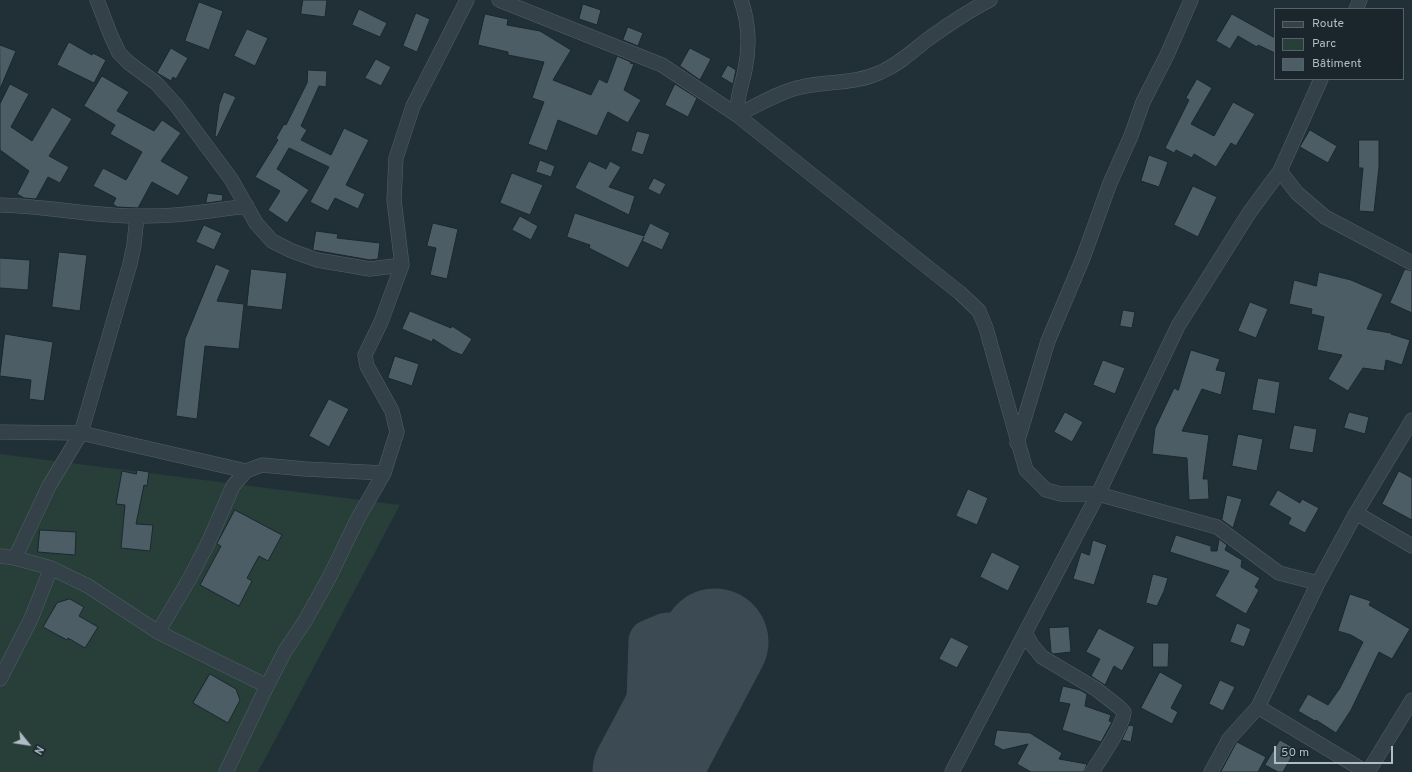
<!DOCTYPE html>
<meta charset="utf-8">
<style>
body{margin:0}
#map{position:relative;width:1412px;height:772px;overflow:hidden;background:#213037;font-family:Overpass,sans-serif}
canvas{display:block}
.legend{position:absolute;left:1274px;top:8px;width:130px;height:72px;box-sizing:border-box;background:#1a262c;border:1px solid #566269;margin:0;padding:5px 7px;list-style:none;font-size:12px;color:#afbcc4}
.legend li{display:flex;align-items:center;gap:8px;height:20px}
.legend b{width:20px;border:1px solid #566269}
.north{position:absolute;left:8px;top:724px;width:40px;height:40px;-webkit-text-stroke:3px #1a262c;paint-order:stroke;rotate:120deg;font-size:11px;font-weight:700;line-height:16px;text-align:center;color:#afbcc4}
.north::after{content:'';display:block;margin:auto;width:14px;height:18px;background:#afbcc4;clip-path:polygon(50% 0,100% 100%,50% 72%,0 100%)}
.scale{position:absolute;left:1274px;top:746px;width:119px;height:18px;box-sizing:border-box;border:2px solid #afbcc4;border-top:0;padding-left:5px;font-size:12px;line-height:14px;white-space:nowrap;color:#afbcc4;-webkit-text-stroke:3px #1a262c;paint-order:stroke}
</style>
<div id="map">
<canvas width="1412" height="772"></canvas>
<ul class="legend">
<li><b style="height:5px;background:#354148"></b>Route</li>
<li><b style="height:11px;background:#273e39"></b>Parc</li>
<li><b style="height:11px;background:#4c5d66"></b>Bâtiment</li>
</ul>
<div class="north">N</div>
<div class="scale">50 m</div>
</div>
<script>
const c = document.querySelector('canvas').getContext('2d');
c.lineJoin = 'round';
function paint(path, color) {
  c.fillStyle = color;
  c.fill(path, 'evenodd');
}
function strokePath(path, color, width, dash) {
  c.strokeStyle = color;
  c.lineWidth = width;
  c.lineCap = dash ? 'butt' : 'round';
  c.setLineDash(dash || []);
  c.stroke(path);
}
paint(new Path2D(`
 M0 454 400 505 258 772H0Z`), '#273e39');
strokePath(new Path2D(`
 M638 772 647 732 650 641 667 634 691 636 710 651 716 664 718 683 712 701 698 714 666 735`), '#3c4b53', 43);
strokePath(new Path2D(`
 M646 772 715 642`), '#3c4b53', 107);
const building = new Path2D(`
 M303 0H327L325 17 301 14Z
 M199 2 223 11 209 50 185 41Z
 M583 4 601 10 597 25 579 19Z
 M359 9 387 23 380 37 352 25Z
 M416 13 430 19 417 52 403 46Z
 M485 14 508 19 507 25 540 31 571 50 553 80 591 95 599 79 607 83 617 56 631 62 630 63 634 64 624 90 641 100 628 123 608 112 597 136 558 120 547 151 528 144 544 102 532 98 544 62 508 55V52L478 45Z
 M1232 14 1275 38V53L1258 45 1257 47 1238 36 1230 49 1216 41Z
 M628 27 643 33 638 46 623 40Z
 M247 29 268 38 255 66 234 56Z
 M69 42 92 55 93 53 106 60 94 83 57 65Z
 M0 45 16 51 0 89Z
 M171 48 188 58 176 79 173 77 171 81 157 73Z
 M690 48 711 59 700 80 680 66Z
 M376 59 391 67 381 86 365 78Z
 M728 65 736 70 733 84 721 77Z
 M308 70 327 71 326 87 319 86 301 126 307 130 301 140 331 155 344 128 369 140 346 185 365 194 358 209 335 198 328 211 310 202 329 167 289 148 277 169 309 190 287 223 268 210 280 191 255 177 278 140 276 138 284 124 286 125 307 83Z
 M102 76 129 92 117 111 154 131 162 120 181 133 161 161 189 177 178 196 152 182 138 208 117 207 113 204 116 198 93 186 103 168 126 180 142 152 110 134 115 125 84 106Z
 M1197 79 1212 88 1191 124 1214 136 1233 102 1255 114 1236 146 1231 143 1216 167 1194 154 1192 158 1176 150 1174 153 1165 148 1189 100 1186 98Z
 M10 84 29 94 11 127 32 141 52 107 72 119 49 156 69 167 60 183 48 177 36 199 24 198 17 194 29 171 0 150V104Z
 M675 84 697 98 688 117 665 105Z
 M224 92 236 97 217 137 215 136 219 105Z
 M1310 130 1337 146 1328 163 1300 147Z
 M637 131 650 134 643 155 631 151Z
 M1359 140H1379V167L1374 212 1359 211 1363 168H1359Z
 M1149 155 1168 162 1159 187 1141 181Z
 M540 160 555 166 551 177 536 172Z
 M589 161 606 169 610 161 621 167 609 187 635 196 629 215 575 188Z
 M512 173 543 185 530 215 500 203Z
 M654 178 666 184 660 195 648 189Z
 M1193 186 1217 197 1198 237 1174 225Z
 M208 193 223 195 222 201 206 203Z
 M575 213 644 236 650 223 670 233 662 250 642 241 644 237 628 268 589 248 590 245 567 237Z
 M520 216 538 226 531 240 512 230Z
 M433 223 458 229 447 279 430 275 436 248 427 246Z
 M204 225 222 233 214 250 196 242Z
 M316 231 338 234 337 238 380 243 378 259 370 260 313 250Z
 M59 252 87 255 80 311 52 307Z
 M0 258 30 260 28 290 0 288Z
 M216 264 230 270 217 301 244 304 239 349 205 346 197 419 176 416 185 339Z
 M251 269 287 273 282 310 247 306Z
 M1405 269 1412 271V313L1390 303Z
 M1319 272 1351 280 1383 294 1367 329 1391 333V334L1410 340 1402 365 1386 360 1384 371 1363 368 1348 391 1328 379 1342 355 1317 350 1324 317 1311 314 1312 309 1289 304 1294 280 1316 286Z
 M1250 302 1268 309 1256 338 1238 331Z
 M1123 310 1135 312 1132 328 1120 326Z
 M410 311 451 328 452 326 472 339 462 355 452 351 433 339 432 342 402 329Z
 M5 334 53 342 44 401 29 399 31 380 0 376Z
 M1191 350 1220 359 1216 370 1226 372 1221 395 1202 389 1182 431 1209 435 1203 479H1208L1209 499 1189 500 1187 458 1152 454 1155 428 1174 388 1178 390Z
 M395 356 419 364 412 386 388 378Z
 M1103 360 1125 368 1115 394 1093 385Z
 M1258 378 1280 382 1275 414 1252 410Z
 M329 399 349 409 329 447 309 436Z
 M1065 412 1083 422 1072 442 1054 432Z
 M1349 412 1369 417 1365 434 1344 428Z
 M1294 425 1317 429 1313 453 1289 449Z
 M1238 434 1263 439 1257 471 1232 466Z
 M137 470 149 472 147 486 144 485 136 524 153 525 150 551 121 548 125 505 116 504 122 471 136 474Z
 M1399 471 1412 478V520L1382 504Z
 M968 489 988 498 977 525 956 516Z
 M1278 490 1300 503 1302 499 1319 508 1305 533 1288 524 1291 518 1269 505Z
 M1227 495 1242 499 1233 528 1222 520Z
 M235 510 282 535 268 561 259 556 247 578 252 581 239 606 200 585 221 546 217 544Z
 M40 530 76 532 75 555 38 552Z
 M1176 535 1211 546V551H1217L1219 539 1227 545 1225 550 1242 560 1241 567 1260 578 1255 587 1259 590 1246 614 1215 596 1229 571 1170 552Z
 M1093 540 1107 545 1094 585 1073 579 1081 552 1089 555Z
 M992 552 1020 566 1008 591 980 577Z
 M1153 574 1168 578 1164 591 1157 606 1146 603Z
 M1350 594 1371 601 1369 605 1410 629 1392 659 1379 652 1351 710 1336 733 1316 720 1315 721 1298 711 1308 694 1328 705 1340 688 1363 642 1351 635 1338 631Z
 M70 599 84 607 79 616 98 627 85 648 68 638 67 640 43 627 57 603Z
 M1237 623 1251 629 1244 647 1230 642Z
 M1069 627 1071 652 1053 654 1051 652 1049 628Z
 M1099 628 1135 647 1122 671 1114 666 1105 685 1091 676 1100 659 1086 652Z
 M951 637 969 646 957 668 939 659Z
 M1153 643H1169L1168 667H1153Z
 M1160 672 1183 685 1171 708 1178 712 1172 724 1141 708Z
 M210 674 236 689 240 700 228 723 193 703Z
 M1220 680 1235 687 1223 711 1209 704Z
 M1063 686 1080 690 1087 694 1085 706 1111 715 1109 721 1112 722 1101 742 1062 730 1070 704 1059 702Z
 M1129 725 1134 726 1131 742 1122 740Z
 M997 730 1030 733 1062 753 1059 759 1087 764 1084 772H1031L1017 764 1028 744 1003 750 994 745Z
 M1280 740 1296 749 1283 772H1278L1265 765Z
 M1237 742 1266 757 1258 772H1221Z`);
paint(building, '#4c5d66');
strokePath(building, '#1c282f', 1);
const street = new Path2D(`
 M97 0 111 36 119 53 129 63 156 83 176 105 231 179 256 223 272 241 292 251 317 260 370 269 402 265
 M499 0 662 65 737 115 960 293 979 311 986 328 1026 470 1046 490 1061 494H1098L1217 527 1279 573 1318 583
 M1356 9 1360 0
 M737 115C756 106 781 91 801 87 827 81 856 84 881 72 899 64 913 51 928 39 948 25 969 10 990 0
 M737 115C736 99 742 85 745 70 750 46 749 23 741 0
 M1280 171 1297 193 1325 217 1412 263
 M0 205C46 206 91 216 137 216 174 217 211 211 247 206
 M0 432 81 433 130 264 134 245 137 216
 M1017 443 1048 341 1083 258 1110 183 1131 136 1143 102 1167 55 1191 0
 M1356 513 1412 546
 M0 556 15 558 51 568 88 586 158 632 267 686
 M15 558 49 486 81 433 246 471
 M158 632 190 578 209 541 233 486 246 471 262 465 305 469 384 473
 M1025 633 1032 645 1042 657 1096 689 1119 707 1124 712C1124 725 1100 759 1092 772
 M0 679 31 619 51 568
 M1258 707 1366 772
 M226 772 267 686 285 651 305 621 330 576 357 520 384 473 397 432 392 411 367 366 365 355 381 322 402 265 394 200 396 158 413 106 467 0
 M952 772 1098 494 1178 326 1249 213 1280 171 1321 79
 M1211 772 1229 739 1258 707 1318 583 1356 513 1412 420
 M1368 772 1412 700`);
strokePath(street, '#525f66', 15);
strokePath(street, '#354148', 14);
</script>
